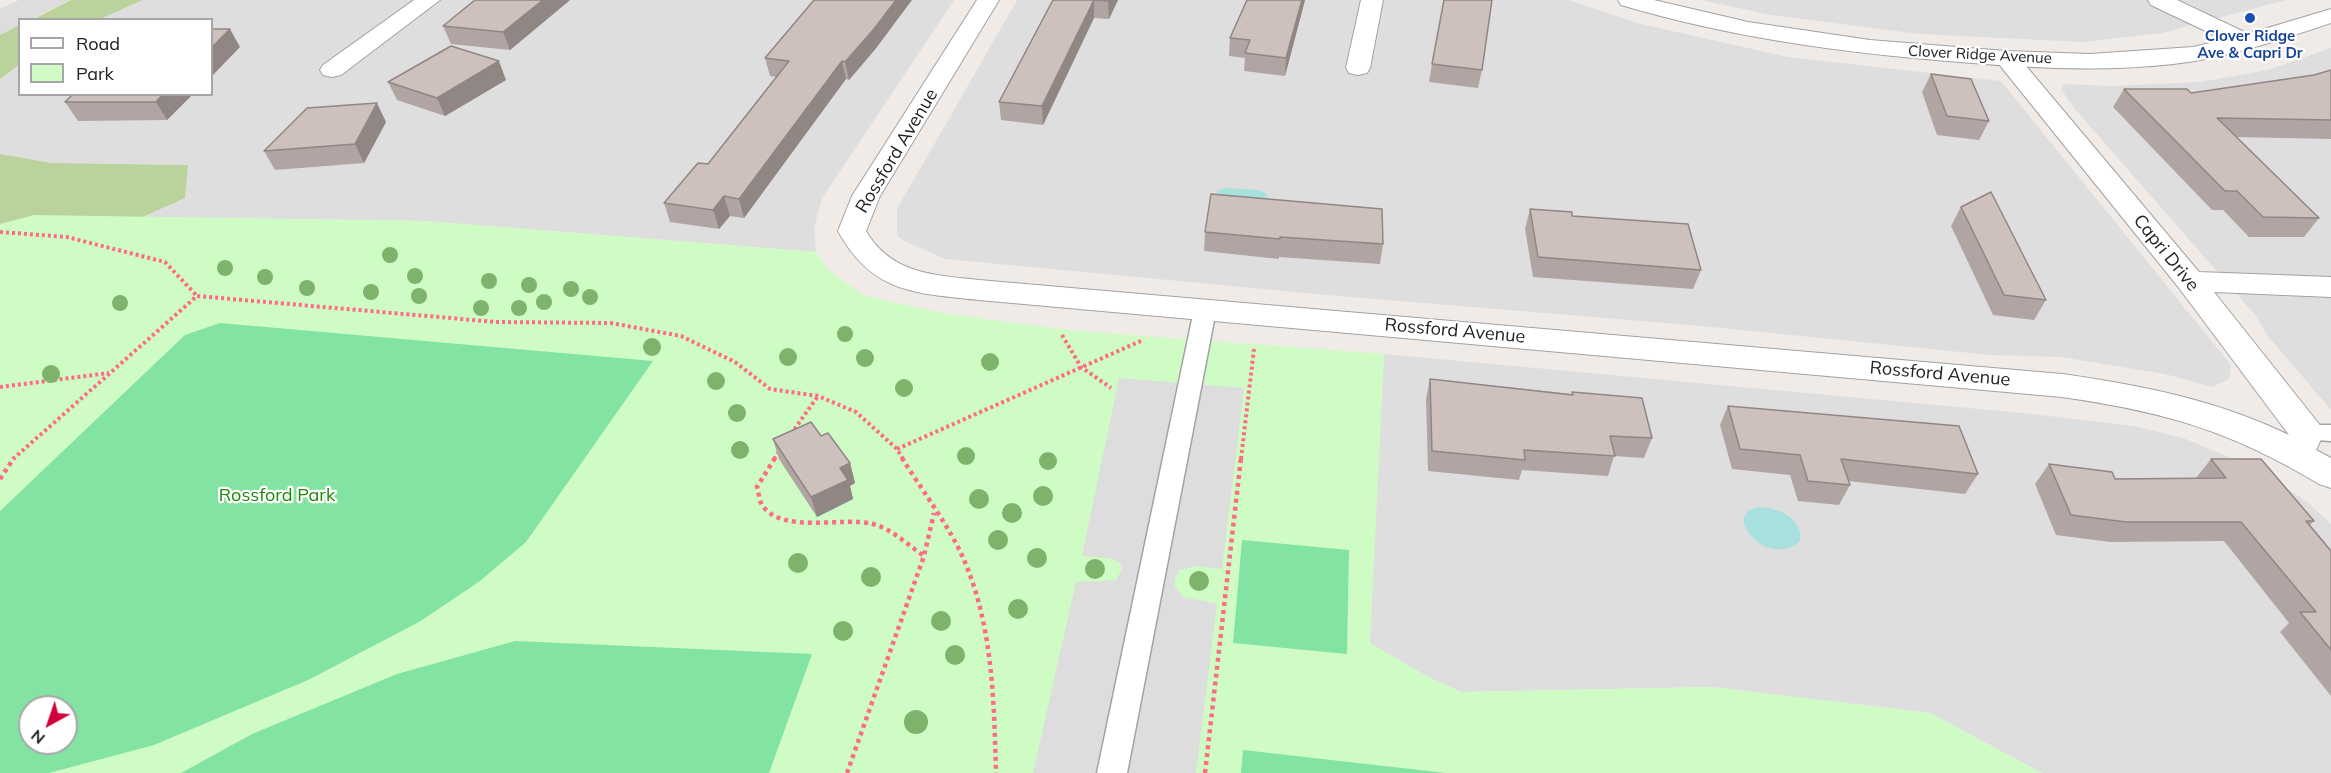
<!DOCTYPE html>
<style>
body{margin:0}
#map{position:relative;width:2331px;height:773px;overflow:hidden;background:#f1ebe7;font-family:Mulish,sans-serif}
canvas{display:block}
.legend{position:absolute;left:18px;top:18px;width:195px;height:78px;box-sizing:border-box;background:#fff;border:2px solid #a6a6a6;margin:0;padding:8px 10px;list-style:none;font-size:18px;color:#212121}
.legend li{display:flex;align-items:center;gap:12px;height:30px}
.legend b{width:30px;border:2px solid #a6a6a6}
.north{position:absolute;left:18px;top:695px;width:60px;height:60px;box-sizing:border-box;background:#fff;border:2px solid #a6a6a6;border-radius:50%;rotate:220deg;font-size:16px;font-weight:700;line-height:24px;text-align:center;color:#212121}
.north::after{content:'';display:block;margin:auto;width:21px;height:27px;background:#d2003a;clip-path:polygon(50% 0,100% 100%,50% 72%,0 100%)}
</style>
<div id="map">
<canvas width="2331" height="773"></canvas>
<ul class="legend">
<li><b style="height:8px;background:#fff"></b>Road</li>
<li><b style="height:16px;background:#cffcc4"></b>Park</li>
</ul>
<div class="north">N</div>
</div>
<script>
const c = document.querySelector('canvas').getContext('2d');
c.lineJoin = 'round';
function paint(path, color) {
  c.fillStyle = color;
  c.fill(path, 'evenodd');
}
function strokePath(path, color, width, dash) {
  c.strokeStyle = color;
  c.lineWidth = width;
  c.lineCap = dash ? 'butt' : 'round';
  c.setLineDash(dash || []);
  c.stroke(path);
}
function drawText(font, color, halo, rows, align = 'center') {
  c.font = font + ' Mulish,sans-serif';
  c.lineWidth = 4.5;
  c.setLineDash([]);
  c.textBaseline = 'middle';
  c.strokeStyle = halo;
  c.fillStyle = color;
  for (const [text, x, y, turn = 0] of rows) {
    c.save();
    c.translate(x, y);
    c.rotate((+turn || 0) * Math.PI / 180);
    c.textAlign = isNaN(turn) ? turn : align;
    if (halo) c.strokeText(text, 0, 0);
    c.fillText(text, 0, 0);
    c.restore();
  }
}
paint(new Path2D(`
 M143 0H954L822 198 814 228 816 252 425 221 144 217 185 198 188 165 52 163 0 154V79L19 65 20 94H212V20L100 19Z
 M1017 0H1569L1641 24 1788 57 2001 81 2231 365 2229 379 2212 387 2165 374 2060 357 1990 355 1701 326 1327 295 946 259 906 242 897 235V209Z
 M1701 0H2286L2162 33 2083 42 1919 34 1771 15Z
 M2331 48V410L2267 335 2256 316 2075 109 2061 89 2065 84 2111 86 2200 82 2268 70Z
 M1384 354 2023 413 2134 426 2183 438 2254 467 2306 501 2331 524V773H2042L1930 713 1711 687 1461 692 1428 677 1369 643Z`), '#dfdede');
paint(new Path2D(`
 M71 0H143L100 19 32 20Z
 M19 25V65L0 79V35Z
 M0 154 52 163 188 165 185 198 48 260 0 297Z`), '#bad29b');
paint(new Path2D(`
 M34 215 425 221 816 252 829 271 865 296 947 314 1077 331 1384 354 1370 643 1428 677 1461 692 1712 687 1930 713 2042 773H0V224ZM30 707H66V743H30Z`), '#cffcc4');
paint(new Path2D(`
 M220 323 653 361 526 542 480 581 419 622 308 680 154 745 49 773H0V511L185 335ZM30 707H66V743H30Z
 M1242 540 1349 550 1347 654 1233 643Z
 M515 641 812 654 769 773H181L252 734 397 674Z
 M1243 750 1446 773H1241Z`), '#83e3a3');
paint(new Path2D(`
 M19 0H71L32 19 20 20 19 25 0 35V9Z
 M1119 378 1244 388 1222 569 1197 566 1179 570 1175 579V588L1184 597 1217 604 1196 773H1033L1076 582 1116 580 1122 569 1120 563 1110 558 1082 556Z`), '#ddd');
paint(new Path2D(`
 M1226 188 1260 190 1267 194 1268 200 1216 197 1217 191Z
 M1758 507C1778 508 1803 517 1800 541 1779 560 1748 544 1743 519L1748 511Z`), '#a7e0dd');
const service = new Path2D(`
 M1205 303 1212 305 1216 310 1127 773H1097L1194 310 1198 305Z
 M2307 425H2331V441L2299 439 2295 433 2299 427Z`);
const minor = new Path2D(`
 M414 0H440L341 75 332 77 323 75 320 70 323 65Z
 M977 0H999L880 196 866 231C891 274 934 275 979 280L2062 374C2140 385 2217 400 2289 435L2179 288 1994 58 1997 53 2006 51 2015 53 2199 272 2331 277V297L2214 292 2319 424 2324 433 2316 450 2331 458V488L2319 484C2229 430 2165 412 2062 397L979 300C914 293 872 293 838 231L852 196Z
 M1361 0H1383L1370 68 1367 73 1358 75 1349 73 1346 68Z
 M2148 0H2177L2255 37 2259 42 2255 47H2239L2151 5Z`);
const tertiary = new Path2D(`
 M1618 0H1654L1748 22 1870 40 2006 51 2090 54 2193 47 2244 35 2331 9V23C2279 40 2227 58 2173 64 2102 72 2031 68 1960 62 1845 53 1732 38 1621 5Z`);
strokePath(service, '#a2a2a2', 3);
strokePath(minor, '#a2a2a2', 2);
strokePath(tertiary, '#a2a2a2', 2);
strokePath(new Path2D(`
 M0 232 67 237 165 262 197 296
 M1062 335 1081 367 1111 388
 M0 387 109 373
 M791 434 818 396
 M897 449 1143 340
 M13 459 197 296 496 322 611 323 681 336 735 362 770 389 818 396 856 412 897 449 903 459
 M774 459 780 450
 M1241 459 1254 349`), '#ff6b85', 4, [3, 3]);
strokePath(new Path2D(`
 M775 458 757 487C759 493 759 500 762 505 782 535 843 516 873 524 892 529 908 545 924 556
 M902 458C921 489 950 527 964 560 993 627 994 702 996 773
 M0 479 14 458
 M847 773 924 556 934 513
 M1205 773 1241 458`), '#ff6b85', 4.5, [4, 4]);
paint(service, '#fff');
paint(minor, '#fff');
paint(tertiary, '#fff');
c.fillStyle = '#7eb36c';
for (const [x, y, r] of [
 [390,255,8],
 [225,268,8],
 [415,276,8],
 [265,277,8],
 [489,281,8],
 [529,285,8],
 [307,288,8],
 [571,289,8],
 [371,292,8],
 [419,296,8],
 [590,297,8],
 [544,302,8],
 [120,303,8],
 [481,308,8],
 [519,308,8],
 [845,334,8],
 [652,347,9],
 [788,357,9],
 [865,358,9],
 [990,362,9],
 [51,374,9],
 [716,381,9],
 [904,388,9],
 [737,413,9],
 [740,450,9],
 [966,456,9],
 [1048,461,9],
 [1043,496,10],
 [979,499,10],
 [1012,513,10],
 [998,540,10],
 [1037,558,10],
 [798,563,10],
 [1095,569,10],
 [871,577,10],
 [1199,581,10],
 [1018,609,10],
 [941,621,10],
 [843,631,10],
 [955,655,10],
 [916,722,12]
]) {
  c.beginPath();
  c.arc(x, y, r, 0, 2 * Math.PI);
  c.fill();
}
paint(new Path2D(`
 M570 0 510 50 451 44 443 26Z
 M1053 0H1118L1109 19 1094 18 1043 125 1001 120 999 102Z
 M1247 0H1305L1285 76 1244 71 1245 58 1229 56 1230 38Z
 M877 47 849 80 846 79 744 218 730 216 719 229 670 222 664 203 708 164 776 77 770 76 765 58Z
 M1432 64 1482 70 1478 88 1429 82Z
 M2331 70V139L2236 137 2319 218 2304 237H2249L2223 210H2212L2113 107 2124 89 2191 93 2314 75Z
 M1931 74 1989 121 1979 140 1937 135 1922 92Z
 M506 80 445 116 397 100 388 82Z
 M73 94H193L167 120 78 121 65 102Z
 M386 122 364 163 275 170 264 151Z
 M1961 207 2046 300 2034 320 1993 315 1951 226Z
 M1530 209 1572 216 1701 270 1693 289 1533 277 1525 229Z
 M1205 232 1383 244 1380 264 1279 257V259L1204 251Z
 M1430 379 1572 394V392L1652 438 1644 458 1614 456 1608 476 1522 470 1519 480 1428 471 1426 399Z
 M1728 406 1978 474 1965 494 1848 481 1850 485 1839 505 1798 501 1790 475 1732 469 1720 425Z
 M821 436 850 463 855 483 850 486 853 499 817 517 779 459 773 439Z
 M2211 459 2314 521 2309 526 2331 551V696L2280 632 2289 623 2224 541 2110 542 2056 535 2035 484 2049 464 2115 479 2196 478Z`), '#b1a5a3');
paint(new Path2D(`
 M543 0H570L510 50 503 32Z
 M896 0H912L877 47 849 80 845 62Z
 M1094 0V18L1043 125 1042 106Z
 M1109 0H1118L1109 19 1108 1Z
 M1302 0H1305L1285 76 1286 58Z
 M230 29 240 47 212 76V47Z
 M499 61 506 80 445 116 437 98Z
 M842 61 846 79 744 218 739 199Z
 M163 94H193L167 120 156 102Z
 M377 103 386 122 364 163 355 144Z
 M724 196 730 216 719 229 713 210Z
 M850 463 855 483 850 486 853 499 817 517 811 497 840 468Z`), '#908684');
const building = new Path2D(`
 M475 0H543L503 32 443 26Z
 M814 0H896L874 29 845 62 842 61 739 199 724 196 713 210 664 203 698 163 708 164 789 61 765 58Z
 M1053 0H1109L1108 1 1094 0 1042 106 999 102Z
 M1247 0H1302L1286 58 1245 53 1250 40 1230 38Z
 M1444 0H1492L1482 70 1432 64Z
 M212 29H230L212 47Z
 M451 46 499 61 437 98 388 82Z
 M2331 70V120L2217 118 2319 218 2263 217 2237 191H2225L2124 89H2187L2191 93 2314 75Z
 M1931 74 1971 79 1989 121 1947 116Z
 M73 94H163L156 102H65Z
 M377 103 355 144 264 151 307 108Z
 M1991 192 2046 300 2004 295 1961 207Z
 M1211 194 1382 209 1383 244 1280 237V239L1205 232Z
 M1530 209 1572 212V216L1688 224 1701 270 1538 257Z
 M1430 379 1573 395 1572 392 1642 398 1652 438 1610 436 1615 456 1524 450 1525 460 1432 451Z
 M1728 406 1959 426 1978 474 1841 459 1850 485 1808 481 1800 455 1740 449Z
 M811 422 821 436 828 433 850 463 840 468 848 480 811 497 773 439Z
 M2211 459H2261L2314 521H2306L2331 551V650L2300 612H2316L2241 522H2126L2071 515 2049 464 2112 472 2115 479 2226 478Z`);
paint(building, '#cec0bd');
strokePath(building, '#908684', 1.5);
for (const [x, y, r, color] of [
 [2250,18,6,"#1a4fb4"]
]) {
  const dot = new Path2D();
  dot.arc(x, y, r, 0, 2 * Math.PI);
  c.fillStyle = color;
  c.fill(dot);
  strokePath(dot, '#fff', 2);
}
drawText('bold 15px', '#164399', '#fff', [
 ["Clover Ridge",2250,36],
 ["Ave & Capri Dr",2250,53]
]);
drawText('15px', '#212121', '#fff', [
 ["Clover Ridge Avenue",1980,55,3]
]);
drawText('18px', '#212121', '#fff', [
 ["Rossford Avenue",897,151,-59],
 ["Capri Drive",2166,253,51],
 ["Rossford Avenue",1455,331,5],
 ["Rossford Avenue",1940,374,5]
]);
drawText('18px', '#208608', '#fff', [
 ["Rossford Park",277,496]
]);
</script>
